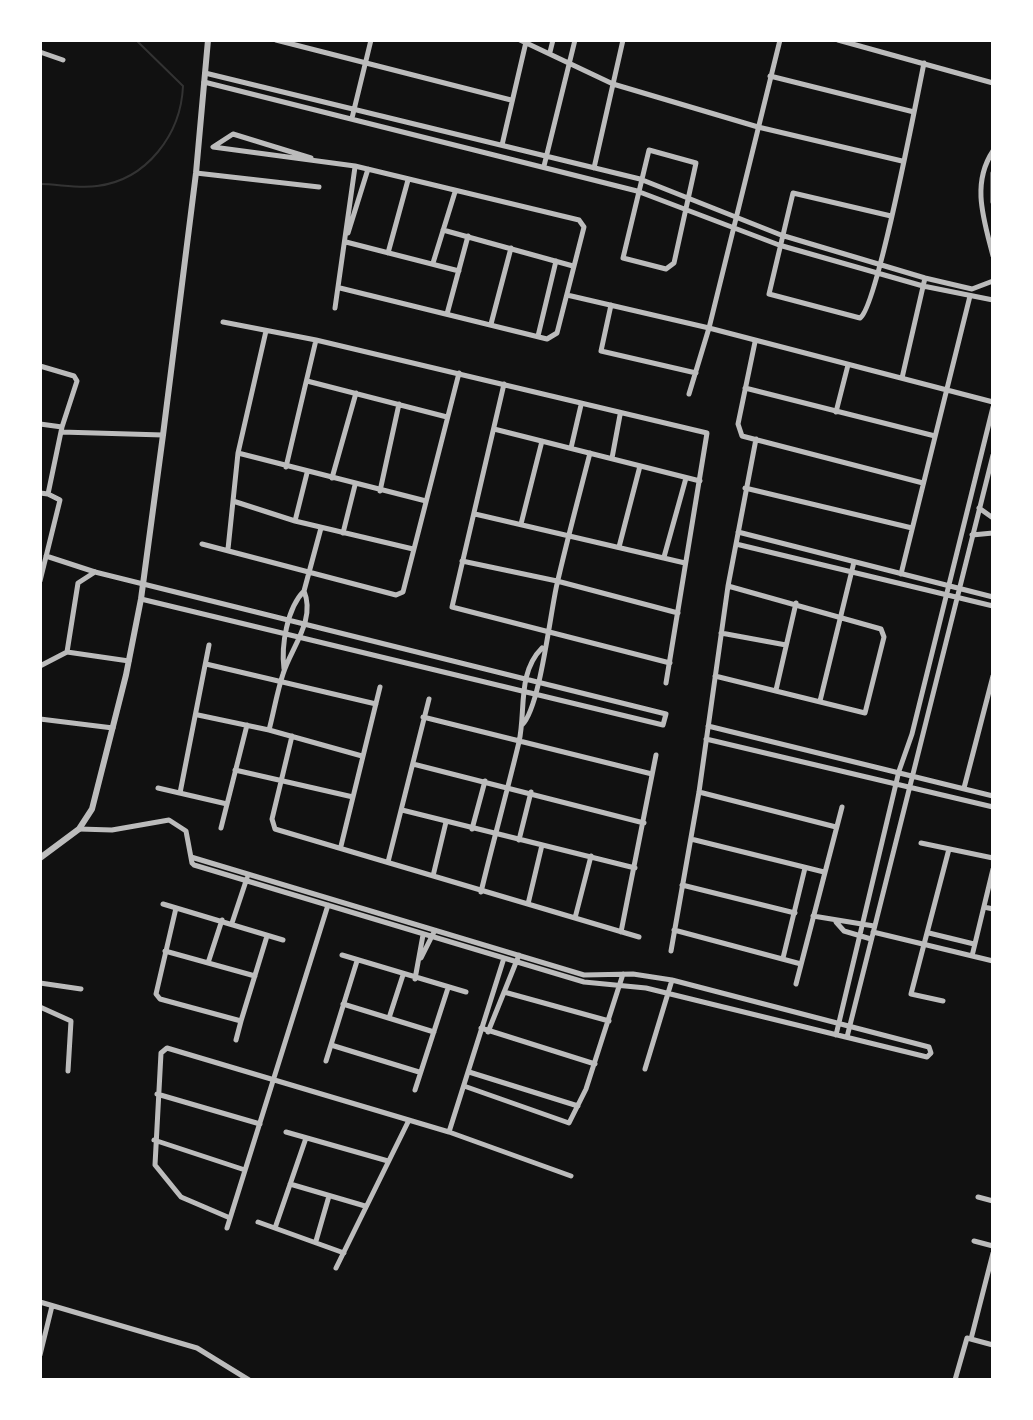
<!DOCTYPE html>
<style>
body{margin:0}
#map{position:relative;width:1033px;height:1420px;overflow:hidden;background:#111;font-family:"Nunito Sans",sans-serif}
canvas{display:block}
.frame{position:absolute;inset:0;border:42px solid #fff;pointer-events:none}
</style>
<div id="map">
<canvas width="1033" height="1420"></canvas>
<div class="frame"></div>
</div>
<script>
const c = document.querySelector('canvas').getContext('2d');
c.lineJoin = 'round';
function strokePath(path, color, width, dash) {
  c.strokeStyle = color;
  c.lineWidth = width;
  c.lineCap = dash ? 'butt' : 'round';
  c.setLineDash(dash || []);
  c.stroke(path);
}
strokePath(new Path2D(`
 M40 184C58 184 79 189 97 186 147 180 181 134 183 86L136 40`), '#333', 2);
strokePath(new Path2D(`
 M276 40 511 100
 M520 40 613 84 758 127 902 161
 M838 40 993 83
 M40 52 63 60
 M550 52 553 40
 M205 73 640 179 781 235 925 278 972 289 993 281
 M770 76 914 112
 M204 82 637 191 779 245 923 286 993 300
 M352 118 371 40
 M502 145 526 42
 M649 150 696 163 674 263 666 269 623 258Z
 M993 151C971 184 984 220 993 256
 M311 158 233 134 213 147 355 166 579 220 584 227 557 333 547 339 340 288
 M544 166 575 40
 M594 168 623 40
 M196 173 319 187
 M993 173V202
 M891 216 793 193 769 294 860 318C877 308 917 97 924 63
 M443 230 573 266
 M348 233 368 169
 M346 242 459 271
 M388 253 408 180
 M433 263 455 192
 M567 295 709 328 993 402
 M611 305 601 351 696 373
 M335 308 355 167
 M447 314 468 236
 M223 322 316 340 707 433 666 683
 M491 324 511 248
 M538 336 556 261
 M755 342 738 424 742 436 923 483
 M40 366 74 376 77 381 62 427 48 494 60 500 40 581
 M902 378 925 278
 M307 381 447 417
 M504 384 452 607 670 663
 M745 388 935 436
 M689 394 709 328 780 40
 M836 412 848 365
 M40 424 62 427
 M494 429 700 481
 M61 432 163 435
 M571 448 581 405
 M238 453 426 501
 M612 458 620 415
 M286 467 316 340
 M332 478 356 393
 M745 488 912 528
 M380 491 399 404
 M40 493 48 494
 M233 501 295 521 413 549
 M979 508 993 518
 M475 514 685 563
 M295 521 307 473
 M521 524 542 441
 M738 532 993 597
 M343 533 355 485
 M972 535 993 533
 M202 544 396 595 403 592 459 373
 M736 544 993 606
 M619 547 640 466
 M228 549 238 453 266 331
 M46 556 95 572 666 714 663 725 141 599
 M664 557 686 478
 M462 561 557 581 678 613
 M901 574 970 296
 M721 633 786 645
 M67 652 78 583 95 572
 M206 664 376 704
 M40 666 67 652 129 661
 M284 669C281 646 287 608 304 591L321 528
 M715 676 865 713 884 637 881 629 728 586
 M776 690 796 603
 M820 701 854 562
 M198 715 269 730 362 756
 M423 717 652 774
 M40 719 113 728
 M522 725C540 708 550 614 557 584 567 540 579 496 590 453
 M708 726 993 796
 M269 730C274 711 277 692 283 674 291 648 316 620 304 591
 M292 736 272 819 275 829 639 937
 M706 739 993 807
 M413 764 644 823
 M235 770 353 797
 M158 788 227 804
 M964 788 993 676
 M699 792 836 827
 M180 793 209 645
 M402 810 635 868
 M221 828 247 725
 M79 829 112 830 169 820 186 831 192 863 194 865 584 982 646 988 927 1057 931 1053 929 1047 672 980 633 974 584 975 191 857
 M472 829 485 781
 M691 839 824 872
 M519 840 531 792
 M921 843 993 858
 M341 846 380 687
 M388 862 429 699
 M433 876 446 822
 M682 885 795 913
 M481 892C493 842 507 792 519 742 526 711 517 673 542 648
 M163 904 283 940
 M528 904 542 845
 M984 907 993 909
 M176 908 156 994 160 999 241 1021 267 936
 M813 916 874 926
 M575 918 591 856
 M836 922 844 931 871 939
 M232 923 247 878
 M674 930 801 964
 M621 932 656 755
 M873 932 993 961
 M929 933 974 944
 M165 951 255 976
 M671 951 699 792 728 586 756 439
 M342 955 466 992
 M972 956 993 869
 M421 958 435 930
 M783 958 805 868
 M208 963 222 920
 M415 979 423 935
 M40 983 81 989
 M796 984 842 807
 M504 992 609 1021
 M943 1001 911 994 949 849
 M343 1004 434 1032
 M40 1007 71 1021 68 1071
 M389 1018 403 975
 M481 1028 595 1064
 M488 1032 519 955
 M836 1035 899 771 912 734 993 407
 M847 1037 993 455
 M236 1040 241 1021
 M331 1045 419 1072
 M326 1061 357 961
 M645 1069 672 980
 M469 1072 578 1106
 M464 1086 569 1123 586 1089 623 974
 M415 1090 448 988
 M157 1094 260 1124
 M286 1132 388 1161
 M449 1132 504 958
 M154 1140 245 1170
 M290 1184 365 1206
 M978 1197 993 1201
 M230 1218 181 1197 155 1165 161 1053 167 1048 449 1132 571 1176
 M258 1222 344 1253
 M227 1228 328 905
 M275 1228 306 1138
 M316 1241 329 1196
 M974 1241 993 1246
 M336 1268 409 1120
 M40 1302 197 1348 249 1380
 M971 1339 993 1253
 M40 1355 52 1306
 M955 1380 967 1338 993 1345`), '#bcbcbc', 5);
strokePath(new Path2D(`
 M40 858 79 829 92 809 126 675 141 599 163 435 196 173 208 40`), '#bcbcbc', 6);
</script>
